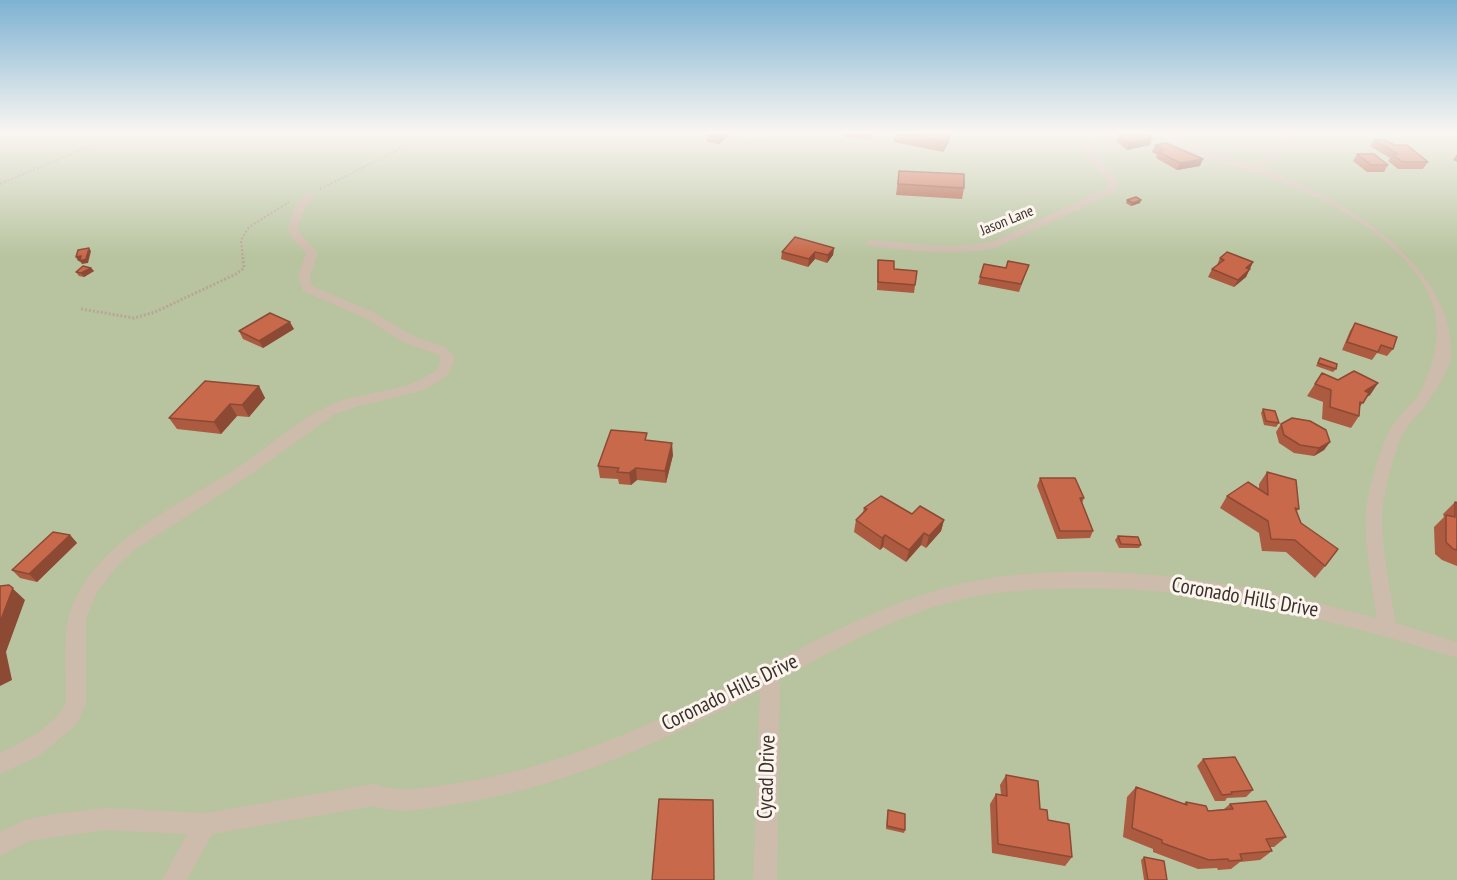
<!DOCTYPE html>
<style>
body{margin:0}
canvas{display:block;background:#f4ebe1}
</style>
<canvas width="1457" height="880"></canvas>
<script>
const c = document.querySelector('canvas').getContext('2d');
c.lineJoin = 'round';
function paint(path, color) {
  c.fillStyle = color;
  c.fill(path, 'evenodd');
}
function strokePath(path, color, width, dash) {
  c.strokeStyle = color;
  c.lineWidth = width;
  c.lineCap = dash ? 'butt' : 'round';
  c.setLineDash(dash || []);
  c.stroke(path);
}
function drawText(font, color, halo, rows, align = 'center') {
  c.font = font + ' "PT Sans Narrow",sans-serif';
  c.lineWidth = 6;
  c.setLineDash([]);
  c.textBaseline = 'middle';
  c.strokeStyle = halo;
  c.fillStyle = color;
  for (const [text, x, y, turn = 0] of rows) {
    c.save();
    c.translate(x, y);
    c.rotate((+turn || 0) * Math.PI / 180);
    c.textAlign = isNaN(turn) ? turn : align;
    if (halo) c.strokeText(text, 0, 0);
    c.fillText(text, 0, 0);
    c.restore();
  }
}
paint(new Path2D(`
 M0 132H1457V880H0Z`), '#b8c4a0');
strokePath(new Path2D(`
 M0 184 124 132
 M320 189 396 151 420 132
 M243 259 241 240 249 227 289 202`), '#b9a596', 2, [2, 2]);
strokePath(new Path2D(`
 M81 309 134 318 155 312 236 274 244 268 243 258`), '#b9a596', 3, [2, 2]);
paint(new Path2D(`
 M790 132 785 135 744 139 739 136 757 132Z
 M1094 132H1104L1091 147 1093 154 1118 180 1116 192 995 248C953 256 913 251 871 246L865 243 871 240C912 244 951 250 992 242L1107 188 1108 181 1086 157 1081 147Z
 M1157 132H1169L1203 149 1254 166 1276 148 1286 132H1296L1282 152 1262 169C1334 193 1457 263 1451 358 1446 376 1433 395 1422 410 1416 417 1407 426 1402 435 1395 452 1389 473 1385 492 1376 528 1390 586 1396 623L1457 642V658C1327 618 1194 583 1057 589 1024 590 989 592 958 600 895 616 836 649 780 679L777 880H753L760 690C662 742 561 789 450 805 425 809 399 815 374 806L212 834 187 880H162L187 834 104 830 29 841 0 856V832L25 820 47 815 104 808 205 813 374 784C401 794 430 787 457 783 555 768 646 728 734 683 806 646 880 603 960 584 1093 554 1247 583 1377 618 1372 582 1360 526 1369 492 1374 473 1380 449 1389 432 1396 417 1411 406 1420 393 1457 319 1430 276 1371 230 1342 208 1304 190 1270 178 1238 167 1182 154 1157 132Z
 M311 192 316 195 306 206 298 225 302 236 318 253 310 277 312 286 373 312 413 336 447 348 455 357 449 374 424 390 360 406 335 414 253 473 136 549 118 565 97 592 86 618V704L76 725 40 755 0 774V753C23 742 54 727 66 703 66 683 63 633 69 616 92 540 182 505 243 464 270 445 297 421 326 407 363 389 405 395 438 369L441 358 437 354 403 342 365 318 303 291 298 277 306 253 291 237 288 225 297 203Z`), '#cdbbac');
paint(new Path2D(`
 M711 132H733L719 144 707 142V135Z
 M844 132H874L873 139 845 138Z
 M895 132 949 142 943 152 894 142Z
 M1121 132H1142L1152 138 1150 145 1127 150 1116 141 1118 135 1121 134Z
 M1374 140 1394 145 1428 162 1423 169H1398L1388 161 1390 158 1370 146Z
 M1155 145 1200 166 1177 170 1156 158 1157 155 1152 152Z
 M1357 154 1388 165 1384 172H1367L1353 161Z
 M1457 154V162L1453 160Z
 M899 171 964 188 962 199 896 195Z
 M1127 200 1140 203 1131 206 1126 203Z
 M834 248 833 255 827 263 815 259 808 267 781 259 782 252Z
 M1220 258 1253 262 1246 277 1234 287 1208 277 1212 269 1217 265Z
 M878 260 894 269 915 285 914 293 877 290Z
 M91 268 94 271 84 277 79 276 76 272Z
 M1006 268 1026 273 1019 292 978 284 980 277Z
 M1355 323 1393 349 1387 356 1377 353 1372 360 1342 350 1350 331Z
 M294 329 263 348 243 339 239 331Z
 M1320 358 1336 369 1333 372 1316 366Z
 M1322 373 1338 380 1378 383 1370 395 1367 397 1359 408V416L1351 428 1322 419 1323 402 1307 396Z
 M259 386 265 398 249 417 237 416 221 434 177 429 169 418Z
 M1263 409 1279 423 1276 427 1264 425 1261 413Z
 M1281 424 1330 442 1324 450 1314 456 1294 453 1279 443 1276 432Z
 M648 441 673 455 666 483 637 480 631 485 619 484 618 479 600 478 598 466Z
 M1267 472 1299 509 1297 511 1301 523 1325 566 1315 578 1286 552 1262 551 1259 533 1220 508 1227 496 1259 490V484Z
 M1040 478 1084 498 1082 503 1093 531 1090 538 1057 539 1037 486Z
 M1457 501V566L1442 560 1435 554 1434 527 1444 517 1443 514 1455 502H1456Z
 M864 508 912 514 944 520 941 531 926 548 921 545 906 562 883 547 880 550 854 532 856 520 863 512Z
 M70 535 77 543 37 582 20 578 12 570Z
 M1118 536 1141 545 1139 548H1119L1115 540Z
 M1203 759 1253 790 1246 797 1227 798 1225 801H1215L1197 766Z
 M1006 775 1040 809 1072 857 1065 866 992 853 990 804 996 794 1001 795 1000 785Z
 M1136 787 1183 804 1186 802 1208 811 1224 809 1230 804 1286 837 1274 847H1270L1272 851 1260 860 1240 862 1231 869 1218 870 1217 868 1198 869 1153 852V849L1123 837 1127 797Z
 M888 810 905 830 904 833 886 829Z
 M1144 857 1167 880H1144L1141 860Z`), '#ac5a40');
paint(new Path2D(`
 M725 132H733L719 144V137Z
 M951 132 949 142 943 152 945 142Z
 M1152 138 1150 145 1127 150 1129 143Z
 M1203 159 1200 166 1177 170 1180 163Z
 M1141 200 1140 203 1131 206 1133 203Z
 M89 248 91 251 88 263 82 264 80 261Z
 M834 248 833 255 827 263 828 255Z
 M815 252V259L808 267 809 259Z
 M81 256 84 260 78 261 76 257Z
 M1253 262 1246 277 1234 287 1238 280 1246 268Z
 M91 268 94 271 84 277 81 273Z
 M290 322 294 329 263 348 259 341Z
 M1378 383 1370 395 1357 403 1365 391Z
 M259 386 265 398 249 417 242 405Z
 M230 404 237 416 221 434 214 422Z
 M1330 442 1324 450 1314 456 1319 448Z
 M672 443 673 455 666 483 665 471Z
 M636 468 637 480 631 485 629 473Z
 M944 520 941 531 926 548 929 536Z
 M924 533 921 545 906 562 909 550Z
 M70 535 77 543 37 582 29 574Z
 M885 535 883 547 880 550 882 538Z
 M9 585 25 600 6 652 12 680 0 686V622Z`), '#8c4a34');
const building = new Path2D(`
 M711 132H725L719 137 707 135Z
 M897 132H951L945 142Z
 M1124 132H1142L1152 138 1129 143 1118 135 1124 133Z
 M1374 140H1386L1394 145H1407L1428 162H1402L1392 154H1398Z
 M1166 143 1203 159 1180 163 1159 152 1164 150 1155 145Z
 M1357 154H1374L1388 165H1371Z
 M899 171 964 174V188L898 184Z
 M1136 197 1141 200 1133 203 1127 200Z
 M795 237 834 248 828 255 815 252 809 259 782 252Z
 M89 248 86 259 80 261 81 256 76 257 78 250Z
 M1227 252 1253 262 1246 268 1250 269 1238 280 1212 269 1224 260 1220 258Z
 M878 260 894 261V269L917 271 915 285 878 282Z
 M1008 261 1029 265 1021 284 980 277 984 264 1006 268Z
 M83 266 91 268 81 273 76 272Z
 M270 313 290 322 259 341 239 331Z
 M1355 323 1397 337 1393 349 1381 345 1378 352 1347 342Z
 M1320 358 1337 364 1336 369 1318 363Z
 M1354 371 1378 383 1365 391 1369 393 1363 403 1360 402 1359 416 1330 407 1331 390 1315 384 1322 373 1338 380Z
 M205 381 259 386 242 405 230 404 214 422 169 418Z
 M1263 409 1275 411 1279 423 1266 421Z
 M1292 418 1310 421 1326 430 1330 442 1319 448 1300 445 1284 435 1281 424Z
 M611 430 647 433 645 440 672 443 665 471 636 468 629 473 617 472 619 468 598 466Z
 M1267 472 1296 480 1299 509 1295 508 1301 523 1338 549 1325 566 1295 540 1271 539 1268 521 1227 496 1248 482 1268 495Z
 M1040 478H1075L1084 498H1080L1093 531H1060Z
 M881 496 912 514 920 506 944 520 929 536 924 533 909 550 885 535 882 538 856 520 867 509 864 508Z
 M1455 502 1457 503V550L1453 549 1446 542V515L1455 517Z
 M53 532 70 535 29 574 12 570Z
 M1118 536 1138 537 1141 545 1121 544Z
 M9 585 13 588 0 622V586Z
 M1235 757 1253 790 1231 792 1232 794 1222 795 1203 759Z
 M1006 775 1038 781 1040 809 1047 810 1048 820 1069 824 1072 857 998 844 996 794 1007 796Z
 M1136 787 1187 805 1186 802 1206 806 1208 811 1233 809 1230 804 1266 801 1286 837 1266 839 1272 851 1240 854 1242 860 1229 861 1228 859 1209 860 1162 843V840L1132 828Z
 M659 799 713 800 714 880H652Z
 M888 810 905 814V830L887 826Z
 M1144 857 1164 861 1167 880H1148Z`);
paint(building, '#c8694b');
strokePath(building, '#8c4a34', 1.5);
const sky = c.createLinearGradient(0, 0, 0, 255);
sky.addColorStop(0, '#7eb2d2');
sky.addColorStop(0.52, '#faf6f2');
sky.addColorStop(1, '#faf6f200');
c.fillStyle = sky;
c.fillRect(0, 0, 1457, 255);
drawText('15px', '#3b302b', '#fbf5ee', [
 ["Jason Lane",1007,221,-22]
]);
drawText('21px', '#3b302b', '#fbf5ee', [
 ["Coronado Hills Drive",1245,598,10],
 ["Coronado Hills Drive",730,693,-26],
 ["Cycad Drive",767,777,-88]
]);
</script>
